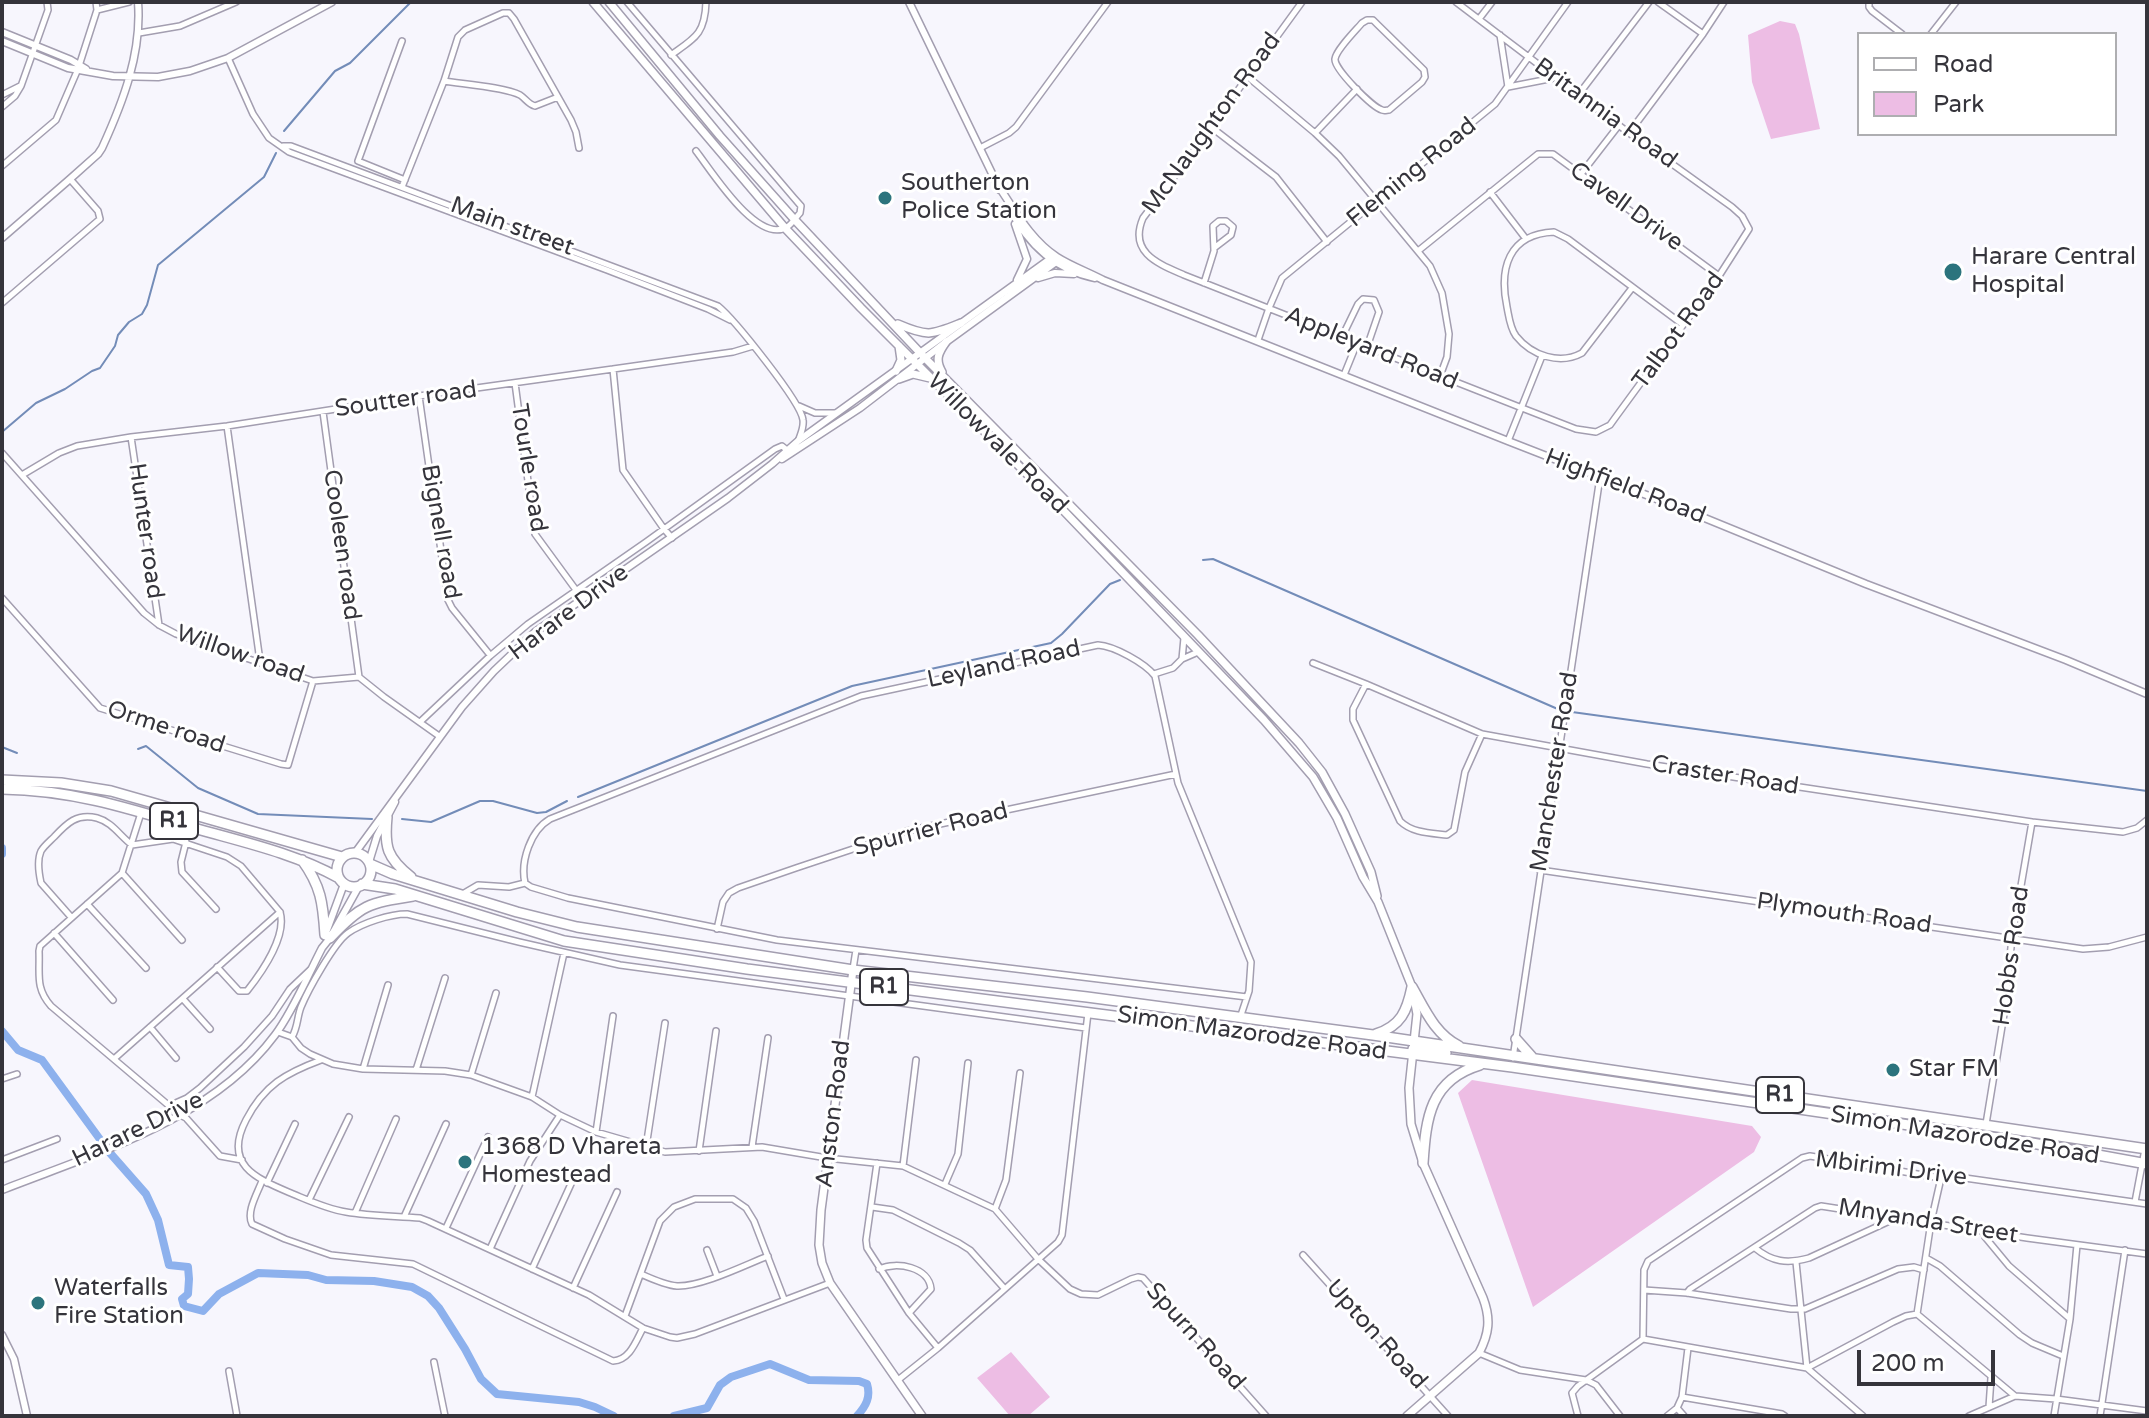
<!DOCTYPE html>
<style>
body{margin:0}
#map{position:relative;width:2149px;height:1418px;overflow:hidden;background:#f7f6fd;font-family:"Varela Round",sans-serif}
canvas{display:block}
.frame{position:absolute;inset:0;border:4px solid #35343b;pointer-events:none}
.legend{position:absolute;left:1857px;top:32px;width:260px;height:104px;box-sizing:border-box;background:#fff;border:2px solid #aeaeb1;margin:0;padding:10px 14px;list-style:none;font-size:24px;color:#35343b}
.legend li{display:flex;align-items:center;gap:16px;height:40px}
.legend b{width:40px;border:2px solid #aeaeb1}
.scale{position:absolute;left:1857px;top:1350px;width:138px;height:36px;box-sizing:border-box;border:4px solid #35343b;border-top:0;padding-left:10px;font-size:24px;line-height:28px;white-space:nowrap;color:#35343b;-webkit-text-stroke:6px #fff;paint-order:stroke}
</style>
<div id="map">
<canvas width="2149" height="1418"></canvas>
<div class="frame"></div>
<ul class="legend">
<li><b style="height:10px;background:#fff"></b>Road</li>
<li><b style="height:22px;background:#edbde4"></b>Park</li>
</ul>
<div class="scale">200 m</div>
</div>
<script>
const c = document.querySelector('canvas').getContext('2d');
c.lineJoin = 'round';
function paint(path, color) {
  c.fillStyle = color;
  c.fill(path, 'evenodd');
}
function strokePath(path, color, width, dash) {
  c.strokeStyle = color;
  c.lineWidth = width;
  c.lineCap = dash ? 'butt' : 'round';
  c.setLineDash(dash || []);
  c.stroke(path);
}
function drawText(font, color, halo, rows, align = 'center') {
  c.font = font + ' "Varela Round",sans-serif';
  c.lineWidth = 6;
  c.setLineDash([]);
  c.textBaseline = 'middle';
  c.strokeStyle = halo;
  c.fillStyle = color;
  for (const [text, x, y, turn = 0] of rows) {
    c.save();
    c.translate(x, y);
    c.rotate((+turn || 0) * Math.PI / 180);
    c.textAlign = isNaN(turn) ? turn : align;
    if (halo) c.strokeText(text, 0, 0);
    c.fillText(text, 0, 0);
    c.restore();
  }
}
paint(new Path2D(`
 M1780 21 1795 24 1799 34 1820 129 1771 139 1752 82 1748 35Z
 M1472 1080 1752 1126 1761 1137 1754 1152 1533 1307 1458 1093Z
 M1011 1352 1050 1397 1028 1416H1010L977 1378Z`), '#edbde4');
strokePath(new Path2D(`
 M284 131 335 71 350 63 411 2
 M2 432 36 403 65 389 92 371 100 368 115 346 118 335 129 322 142 314 147 305 158 265 264 177 276 153
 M1203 560 1213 559 1560 710
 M1572 712 2147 791
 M2 747 17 753
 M138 749 146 746 198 788 258 814 372 819
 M578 797 852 686 1051 643 1062 634 1110 584 1120 580
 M402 819 431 822 480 801H493L537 813 546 812 567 801`), '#738cb8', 2);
strokePath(new Path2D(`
 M2 848V854
 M2 1031 18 1050 42 1060 110 1153 146 1194 158 1220 169 1265 188 1267 189 1279 188 1294 182 1299 184 1306 203 1311 219 1294 258 1273 308 1275 326 1280 374 1281 412 1287 428 1296 439 1308 465 1349 481 1379 497 1394 579 1402 595 1407 614 1416
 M674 1416 707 1408 720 1385 731 1377 770 1364 809 1380 859 1381 867 1384C871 1397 866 1406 857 1416`), '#8db1ed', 8);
const minor = new Path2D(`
 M627 2 794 198 801 206 800 213C796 217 792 224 787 227 757 245 711 170 696 151
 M1302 2 1193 152 1143 218C1128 253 1159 264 1184 275L1522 408 1576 429 1596 432 1610 425 1615 418 1719 276 1749 229 1742 216 1732 207 1629 133 1456 2
 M1658 2 1703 34
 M1869 2V7L1872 11 1902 34
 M97 10 129 2
 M1479 19 1492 2
 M1367 20H1373L1378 25 1424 70 1425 77 1422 82 1389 110C1387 110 1384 111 1382 110 1372 107 1334 69 1335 59 1336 50 1356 30 1362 23Z
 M139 33 180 26 236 2
 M1931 34 1956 2
 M1500 35 1508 87 1554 78
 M402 41 358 161 405 180
 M671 55C695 38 705 34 706 2
 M228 58 253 114 269 138 289 152 607 270 708 309 730 320
 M1248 77 1315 133 1339 156 1430 266 1442 293 1449 334 1447 357 1440 376
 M444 81C462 84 505 87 520 95 526 99 528 104 535 106L558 97
 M1579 94 1649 2
 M2 95 20 86
 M2 107 15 96 21 86 48 10 47 2
 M1211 127 1276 177 1327 242
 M1315 133 1357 89
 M1629 133 1703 34 1724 2
 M283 146H291L718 306C734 319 801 402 803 420 804 427 801 433 799 439
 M980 148 1009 133 1016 127 1108 2
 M2 166 56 120 78 69 97 10 96 2
 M1581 174 1619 125
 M402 187 444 81 458 37 465 30 503 13H509L514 19 571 120 576 132 579 148
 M1490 192 1526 239
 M1418 251 1538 154H1553L1719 276
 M1204 283 1214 251 1213 226 1219 221H1226L1233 227 1231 235 1214 248
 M1632 288 1582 353C1560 365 1532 356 1516 336 1510 328 1509 317 1507 307 1499 269 1508 234 1554 232L1568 239 1682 324
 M2 303 100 219 98 211 70 179
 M1342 337 1358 304 1363 299 1374 300 1379 312 1367 347
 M1258 340 1269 308 1282 278 1495 104 1568 2
 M613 369 733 352 753 346
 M1344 375 1357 343
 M515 383 535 534 576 590
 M419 396 448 600 452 608 490 655
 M799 406 815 413H835
 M323 412 359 677
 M227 426 260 661
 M131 437 159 625
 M1508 441 1542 356
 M2 453 144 613 159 625 176 634 313 681 359 677 384 697 439 736
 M22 475 59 453 77 446 131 437 227 426 419 396 613 369 623 470 664 529 672 538
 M2 598 100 708 281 764 288 765 313 681
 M1098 645C1114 646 1145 663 1155 676L1178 783 1251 962 1249 991 1247 997 777 940 568 898 531 887 525 883C520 861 531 830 550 819L861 696Z
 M1182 659 1198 652
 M1313 663 1366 684 1482 734 1647 764 2032 822 2123 832 2137 828 2147 820
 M1154 674 1173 668 1182 659 1184 638
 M1366 684 1353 709V720L1400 821C1412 833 1430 833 1447 835L1454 830 1465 772 1482 734
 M420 722 490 656 528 624 646 542 775 449 782 446 787 450
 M141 813 122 873 40 946 39 951C40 974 35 988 51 1006L180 1115 186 1118 220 1156 242 1160
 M186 842 181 862 182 872 216 909
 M1540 870 2083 949 2109 947 2147 937
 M122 873 182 940
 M461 895 478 885 509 887 525 883
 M87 904 146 968
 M71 917 41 883C39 874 37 860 41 851 44 846 50 841 54 837 67 823 77 813 97 818 112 822 120 836 132 845L173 839 227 857 241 866 280 912C287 936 262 972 247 991H239L217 967
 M717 929 723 902 729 893 738 888 796 868 907 831 1176 774
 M54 933 113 1000
 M853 969 856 950
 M183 999 210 1029
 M1240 1018 1247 997
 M150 1027 176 1058
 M278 1032 292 1037 301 1048 310 1054 333 1064 363 1069 445 1071 471 1075 532 1097 560 1115 596 1132 665 1152 762 1147 827 1158 903 1166 995 1209 1038 1259 1070 1289 1081 1294 1098 1295 1131 1279 1138 1277 1143 1278 1266 1416
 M292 1037C298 1027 297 1017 301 1007 308 990 334 943 348 933 362 923 390 914 407 914L519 942 620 965 1086 1028
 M115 1058 280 912
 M1513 1058 1600 477
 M321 1060C286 1073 264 1085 246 1120 222 1166 258 1179 293 1194 310 1201 327 1209 346 1212 370 1216 395 1216 420 1218L428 1221 589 1295 643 1328 670 1337 677 1338 695 1334 830 1283
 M363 1069 388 985
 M416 1070 445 978
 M471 1075 496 993
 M2 1079 17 1074
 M532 1097 564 953
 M169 1106 187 1098 200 1088 244 1047 272 1016 290 989 310 970
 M1986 1124 2004 1014 2012 938 2032 822
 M596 1132 613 1016
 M646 1147 665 1023
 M752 1147 768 1038
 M699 1151 716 1031
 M2 1160 57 1139
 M877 1163 866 1240 867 1248 909 1313 938 1348
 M903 1166 916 1060
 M262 1181C257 1194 246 1212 252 1224L285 1239 331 1255 413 1264 613 1361C630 1360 636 1341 643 1328
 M267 1183 295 1124
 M945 1184 958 1154 968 1063
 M309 1200 349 1117
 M2135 1202 2145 1149
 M872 1207 893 1210 959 1243 970 1250 1004 1288
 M995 1209 1006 1180 1020 1073
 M355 1213 396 1119
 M404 1217 446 1124
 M446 1228 488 1137
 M1984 1231 1985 1237 2009 1266 2069 1318
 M1755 1248C1772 1262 1787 1264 1809 1258L1898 1217
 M490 1249 530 1161 560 1115
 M707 1250 717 1276
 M1303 1255 1448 1416
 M1926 1258 1940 1266 2020 1335 2032 1343 2063 1356
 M532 1269 576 1173
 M879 1269C897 1261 929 1267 931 1289L909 1313
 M641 1274C652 1279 665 1285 677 1286 701 1287 745 1265 768 1256
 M573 1288 617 1192
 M1644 1290 1687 1293 1791 1309H1805L1898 1269 1914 1267 1924 1270
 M1687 1293 1690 1289 1815 1208 1821 1206 2027 1238 2147 1254
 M1917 1314 1931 1222 1941 1178
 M625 1316 660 1221 674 1207 695 1199H733L746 1208 754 1221 784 1299
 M1643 1339 1644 1270 1648 1261 1802 1158 1810 1156 1941 1178 1951 1176 2147 1204
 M1643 1339 1807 1368 1796 1262
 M1479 1353 1520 1370 1586 1380 1596 1385 1620 1416
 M434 1362 445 1416
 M229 1371 237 1416
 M898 1380 938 1348 1058 1242 1062 1235 1088 1013
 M2015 1396 2056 1399 2147 1411
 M1682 1397 1782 1414 1785 1416
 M1989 1407 1991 1378
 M1677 1408 1684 1416
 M1578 1416 1572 1393 1578 1386 1643 1339
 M1667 1416 1677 1408 1682 1397 1688 1348
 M1863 1416 1807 1368 1893 1322 1906 1316 1917 1314 2015 1396 1969 1416
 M2054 1416 2070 1319 2077 1245
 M2100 1416 2125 1250`);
const tertiary = new Path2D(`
 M909 2 1000 190
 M2 32 71 60 86 69
 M2 41 68 68 113 76 158 77 190 71 228 58 332 2
 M999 187C1016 212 1031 240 1057 257 1071 266 1088 272 1103 280L1508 441 1690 512 1866 584 2066 660 2147 694
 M1009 207C1027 243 1055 270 1095 278
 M1015 224 1027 259 1017 280
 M2 238 70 179 98 154 102 148C123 102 142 53 138 2
 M1038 278 1055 273 1074 274
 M782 459 860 408 946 342 1056 262
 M355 853 462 707 494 671 535 632 728 498 772 464 798 441 1050 259 1056 257
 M369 862 377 836 395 802
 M327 930 344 884
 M2 1190C96 1153 212 1120 275 1035 293 1011 308 975 322 948L330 938 359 886
 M2 1335 14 1359 27 1416`);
const secondary = new Path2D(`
 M593 2 785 228 861 308 1063 510 1264 720 1313 777 1337 818 1363 877 1378 902 1412 987 1417 1014 1409 1088 1411 1124 1423 1163 1483 1298C1491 1319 1489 1334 1479 1353L1407 1416
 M609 2 720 136 794 219 925 358 1198 635 1299 743 1322 772 1345 814 1371 872 1377 896
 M898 324C928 337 931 335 961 323
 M896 371 901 360 899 346
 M942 372C935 360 938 353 946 342
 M899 379 913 374 930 378
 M853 970 821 1210 819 1245 822 1263 830 1283 922 1416`);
const trunk = new Path2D(`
 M2 780 61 783 111 791 342 857
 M2 789C72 790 128 808 194 828 243 842 294 853 339 878
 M387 817C384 847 387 858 411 877
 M337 870a17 17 0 1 1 34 0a17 17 0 1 1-34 0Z
 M302 860C321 886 323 903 325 935
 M370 864 393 874 517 912 577 927 853 970 1087 997 1373 1035 2147 1149
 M362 884 395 889 564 941 747 969 1512 1067 2032 1143 2147 1164
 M330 938C361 905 368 903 413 896
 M1412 987C1425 1010 1435 1034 1459 1046
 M1376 1034C1401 1026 1407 1011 1412 987
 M1516 1039 1532 1057
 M1413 1049 1446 1053
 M1423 1163C1426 1118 1430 1080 1480 1065`);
strokePath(minor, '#a39eb0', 8);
strokePath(tertiary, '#a39eb0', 9);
strokePath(secondary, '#a39eb0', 10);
strokePath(trunk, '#a39eb0', 12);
strokePath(minor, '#fff', 5);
strokePath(tertiary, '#fff', 6);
strokePath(secondary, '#fff', 7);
strokePath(trunk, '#fff', 9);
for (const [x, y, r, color] of [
 [885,198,8,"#2c747d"],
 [1953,272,10,"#2c747d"],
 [1893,1070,8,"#2c747d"],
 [465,1162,8,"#2c747d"],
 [38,1303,8,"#2c747d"]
]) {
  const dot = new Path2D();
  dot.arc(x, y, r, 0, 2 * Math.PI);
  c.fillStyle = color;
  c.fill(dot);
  strokePath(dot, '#fff', 3);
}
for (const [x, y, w] of [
 [174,821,48],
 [884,987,48],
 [1780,1095,48]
]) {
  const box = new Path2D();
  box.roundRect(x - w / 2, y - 18, w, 36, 6);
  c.fillStyle = '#fff';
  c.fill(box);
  strokePath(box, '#35343b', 2);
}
drawText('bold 22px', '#35343b', null, [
 ["R1",174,821],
 ["R1",884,987],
 ["R1",1780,1095]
]);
drawText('24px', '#35343b', '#fff', [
 ["Britannia Road",1605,114,36],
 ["McNaughton Road",1212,124,-54],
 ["Fleming Road",1412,173,-39],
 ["Cavell Drive",1626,207,36],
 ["Main street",512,227,20],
 ["Talbot Road",1679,331,-54],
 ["Appleyard Road",1371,349,22],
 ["Soutter road",406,400,-8],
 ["Willowvale Road",997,444,45],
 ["Tourle road",528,468,81],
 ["Highfield Road",1625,487,21],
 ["Hunter road",145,531,82],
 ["Bignell road",440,532,80],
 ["Cooleen road",341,545,82],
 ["Harare Drive",569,613,-37],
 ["Willow road",240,655,19],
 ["Leyland Road",1004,665,-12],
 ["Orme road",166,728,18],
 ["Manchester Road",1555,772,-81],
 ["Craster Road",1725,776,9],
 ["Spurrier Road",931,830,-14],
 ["Plymouth Road",1844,914,8],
 ["Hobbs Road",2012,956,-82],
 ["Simon Mazorodze Road",1252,1034,8],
 ["Anston Road",834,1114,-83],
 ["Harare Drive",138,1130,-26],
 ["Simon Mazorodze Road",1965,1136,9],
 ["Mbirimi Drive",1891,1169,7],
 ["Mnyanda Street",1928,1222,9],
 ["Upton Road",1376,1335,48],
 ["Spurn Road",1195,1337,48]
]);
drawText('24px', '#35343b', '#fff', [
 ["Southerton",901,184],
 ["Police Station",901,212],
 ["Harare Central",1971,258],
 ["Hospital",1971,286],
 ["Star FM",1909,1070],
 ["1368 D Vhareta",481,1148],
 ["Homestead",481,1176],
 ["Waterfalls",54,1289],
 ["Fire Station",54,1317]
], 'left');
</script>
